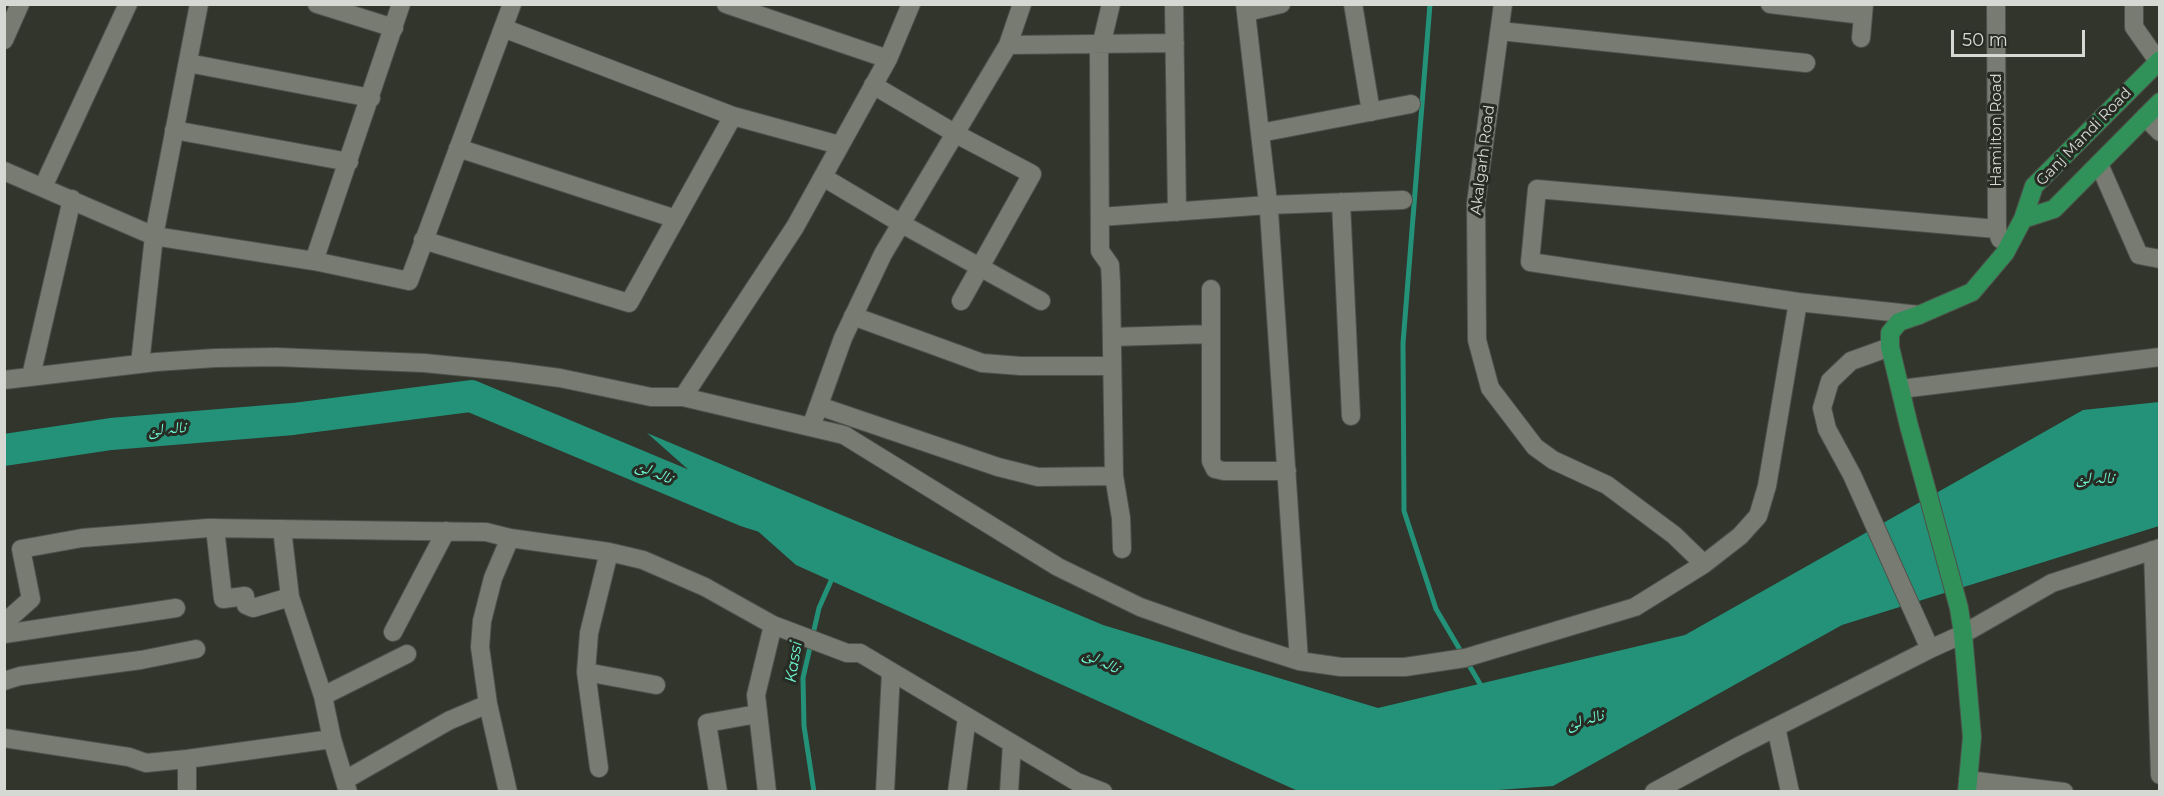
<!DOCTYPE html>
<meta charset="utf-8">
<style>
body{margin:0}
#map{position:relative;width:2164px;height:796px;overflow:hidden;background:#31352c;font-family:Montserrat,sans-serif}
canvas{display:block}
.frame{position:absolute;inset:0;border:6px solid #d6d9d3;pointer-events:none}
.scale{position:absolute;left:1951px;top:30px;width:134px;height:27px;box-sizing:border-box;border:3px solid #d6d9d3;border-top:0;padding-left:8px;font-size:18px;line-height:21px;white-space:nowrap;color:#d6d9d3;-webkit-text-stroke:4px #272b23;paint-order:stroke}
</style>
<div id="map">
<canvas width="2164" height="796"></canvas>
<div class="frame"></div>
<div class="scale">50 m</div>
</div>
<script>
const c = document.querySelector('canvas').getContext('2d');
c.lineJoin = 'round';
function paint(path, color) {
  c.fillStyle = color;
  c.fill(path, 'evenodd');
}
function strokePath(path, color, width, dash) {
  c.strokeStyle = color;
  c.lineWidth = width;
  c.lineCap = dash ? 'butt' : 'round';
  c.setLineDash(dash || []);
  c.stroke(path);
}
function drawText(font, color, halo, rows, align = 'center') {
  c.font = font + ' Montserrat,"Noto Naskh Arabic",sans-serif';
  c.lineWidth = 6;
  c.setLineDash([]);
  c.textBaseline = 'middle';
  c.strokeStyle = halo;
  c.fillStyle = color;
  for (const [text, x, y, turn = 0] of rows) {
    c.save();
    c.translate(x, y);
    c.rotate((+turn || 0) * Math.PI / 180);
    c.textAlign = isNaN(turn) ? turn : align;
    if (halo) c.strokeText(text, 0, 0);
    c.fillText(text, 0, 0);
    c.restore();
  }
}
paint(new Path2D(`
 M2159 402V526L1842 625 1553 786 1470 792 1298 791 796 565 647 433 1103 625 1378 708 1685 635 2083 410Z`), '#239279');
strokePath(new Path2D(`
 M1430 4 1403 343 1404 511 1436 609 1483 689
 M814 792 804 726 803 678 819 608 834 574`), '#239279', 5);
strokePath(new Path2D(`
 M4 450 111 434 293 419 471 396 746 511 765 517`), '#239279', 32);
const minor = new Path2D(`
 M317 4 394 28
 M726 4 888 59
 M1111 4 1099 54 1100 251 1110 265 1111 283 1114 476 1121 518 1122 549
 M1174 4 1177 212
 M1245 4 1269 211 1299 661
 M1353 4 1371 112
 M1503 4 1476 203 1477 340 1490 388 1535 447 1553 460 1607 485 1674 535 1704 564
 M1770 4 1863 15
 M1996 4 1997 229 2000 239
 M2134 4V27L2158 61
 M1247 12 1281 4
 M503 28 733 116 839 145
 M1500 31 1806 63
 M1861 38 1864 4
 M4 40 20 4
 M1008 45 1175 43
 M188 63 371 98
 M873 85 956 134 1032 174 961 301
 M2145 117 2160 132
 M174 130 349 162
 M1260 133 1411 104
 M458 148 676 219
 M2099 164 2139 255 2160 259
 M4 171 154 236 314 261 409 281 512 4
 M823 177 902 224 1041 301
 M43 187 128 4
 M1341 202 1351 416
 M1100 217 1268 205 1403 200
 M423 240 629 303 733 116
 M314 261 401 4
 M1211 289V461L1215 469 1224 471H1287
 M1919 315 1798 302 1530 262 1537 189 1997 229
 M853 316 982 363 1021 366H1112
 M1112 337 1211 334
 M1890 347 1851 361 1830 381 1822 408 1827 429 1852 475 1930 649
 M140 364 154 236 199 4
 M31 376 72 199
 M4 380 156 362 215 358 276 357 424 363 507 371 560 378 651 397H683L844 435 1058 567 1140 607 1236 641 1299 661 1341 667H1405L1465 658 1635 607 1704 564 1740 536 1758 516 1767 486 1798 302
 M1901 389 2160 357
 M683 397 795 227 888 59 911 4
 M819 406 998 467 1038 477 1114 476
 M811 427 843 338 883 254 1008 45 1022 4
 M215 528 223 599 245 596 246 605 253 608 290 597
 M282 529 290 597 323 696 332 739 348 792
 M2153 550 2160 775
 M4 623 31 599 21 549 82 538 208 528 486 532 510 538 609 552 643 560 705 587 773 625 847 653H860L1077 782 1103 792
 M393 632 446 531
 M4 634 176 608
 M586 672 656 685
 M4 681 20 676 141 660 196 649
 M323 696 407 654
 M448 721 488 704
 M1776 727 1790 792
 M4 738 129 757 146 763 187 759
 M599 768 586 672 589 633 609 552
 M345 780 450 720
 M1968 780 2064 792
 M187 792V759L332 739
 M508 792 488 704 480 647 482 621 493 578 510 538
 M718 792 707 723 757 714
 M767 792 756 695 773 625
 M885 792 891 672
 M957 792 967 717
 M1009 792 1012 744
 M1654 792 1739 746 1930 649 1963 634 2052 583 2160 548`);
const major = new Path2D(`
 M2023 219 2054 209 2160 102
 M1967 792 1972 737 1963 634 1959 608 1909 426 1890 347V333L1899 322 1919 315 1972 292 2005 253 2023 219 2034 186 2160 60`);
strokePath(minor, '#4e514a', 20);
strokePath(major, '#4e514a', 20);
strokePath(minor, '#777b72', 18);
strokePath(major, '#309159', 18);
drawText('15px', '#d6d9d3', '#272b23', [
 ["Hamilton Road",1997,130,-90],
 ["Ganj Mandi Road",2084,137,-46],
 ["Akalgarh Road",1483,160,-83]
]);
drawText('italic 16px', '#6ffcd7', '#272b23', [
 ["نالہ لئ",167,429,-5],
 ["نالہ لئ",654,472,23],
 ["نالہ لئ",2095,478],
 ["نالہ لئ",1101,661,26],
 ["Kassi",794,662,-81],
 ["نالہ لئ",1585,720,-16]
]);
</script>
